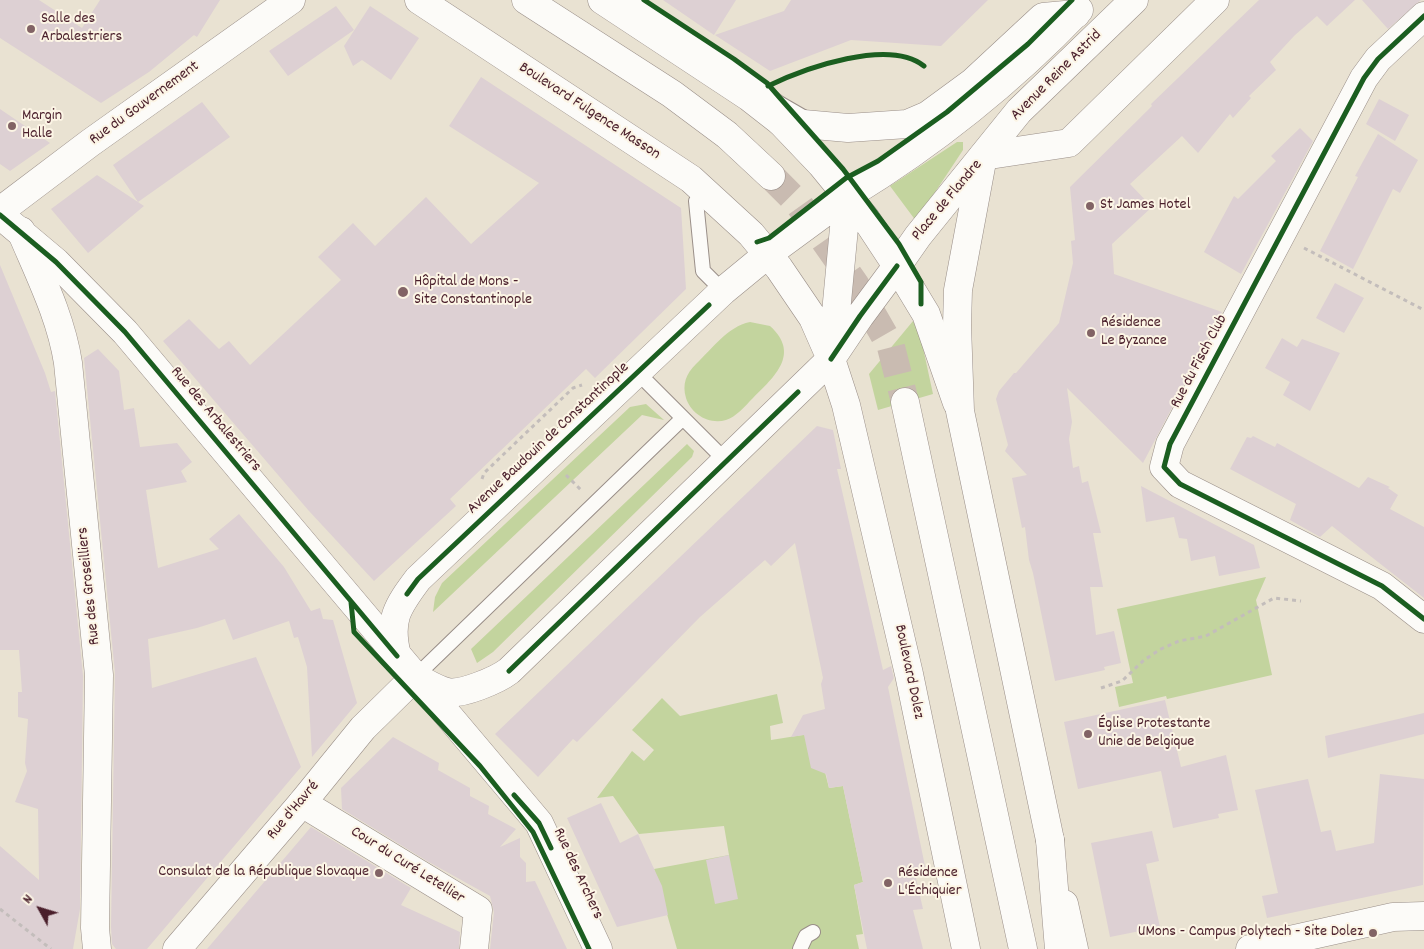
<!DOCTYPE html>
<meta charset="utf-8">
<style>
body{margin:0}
#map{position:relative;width:1424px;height:949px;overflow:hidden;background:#e9e2d2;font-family:Dekko,sans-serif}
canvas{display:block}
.north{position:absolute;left:15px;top:884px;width:50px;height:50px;-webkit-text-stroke:4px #fcf5e5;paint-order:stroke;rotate:309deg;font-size:14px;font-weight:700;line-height:20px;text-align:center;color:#4a1f2b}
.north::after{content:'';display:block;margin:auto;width:18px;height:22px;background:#4a1f2b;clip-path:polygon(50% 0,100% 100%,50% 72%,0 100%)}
</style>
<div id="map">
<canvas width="1424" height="949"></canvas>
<div class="north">N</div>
</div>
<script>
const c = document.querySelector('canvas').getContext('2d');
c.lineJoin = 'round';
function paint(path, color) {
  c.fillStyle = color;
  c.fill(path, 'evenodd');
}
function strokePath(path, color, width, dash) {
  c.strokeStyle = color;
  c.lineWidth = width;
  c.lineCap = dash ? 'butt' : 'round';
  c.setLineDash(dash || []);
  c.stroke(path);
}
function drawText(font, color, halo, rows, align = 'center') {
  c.font = font + ' Dekko,sans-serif';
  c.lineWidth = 4;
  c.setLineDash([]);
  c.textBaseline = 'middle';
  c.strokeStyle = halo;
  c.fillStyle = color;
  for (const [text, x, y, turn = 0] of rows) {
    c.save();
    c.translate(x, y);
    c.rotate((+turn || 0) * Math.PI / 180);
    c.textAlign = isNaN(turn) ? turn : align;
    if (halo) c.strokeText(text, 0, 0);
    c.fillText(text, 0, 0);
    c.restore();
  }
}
paint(new Path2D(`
 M957 142H963V150L916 221 890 186Z
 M913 321 920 334 933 394 878 410 869 374Z
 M750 322 770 326C801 354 774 377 753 398 745 406 736 417 726 420 709 425 691 414 686 398 682 384 686 374 696 364 713 348 727 327 750 322Z
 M646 404 664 420 642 415 433 612 435 597 442 583 630 407Z
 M687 444 694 451 692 457 493 652 477 663 471 649Z
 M1266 577 1256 600 1272 675 1167 699 1166 696 1119 707 1115 687 1133 683 1117 609Z
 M777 694 783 723 770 726 771 740 815 733 829 788 843 786 863 882 854 885 863 934 856 935 859 949H677L654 869 729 855 724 826 639 834 613 796 597 798 632 751 644 761 654 750 632 730 662 698 680 716Z`), '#c3d49e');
paint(new Path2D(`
 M0 0H39L82 28 100 0H220L197 37 194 35 149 72 101 103 0 38Z
 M663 0H736L714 35Z
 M791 0H988L941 46 851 40 770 71 715 35 784 11Z
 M1259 0H1355L1327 26 1317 16 1295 35 1270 62 1276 70 1249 96 1251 98 1233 118 1230 114 1198 153 1182 136 1130 184 1152 207 1112 244 1114 274 1222 312 1143 463 1067 388 1072 422 1069 439 1073 468 1079 466 1082 483 1088 481 1101 533H1093L1103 587H1090L1096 635 1114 631 1121 663 1104 667 1105 670 1055 681 1033 573 1029 560 1025 527 1022 528 1012 478 1027 475 1005 451 1008 445 996 399 999 391 1014 373H1016L1059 323 1073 263 1071 241 1075 240 1070 187 1152 106 1151 104Z
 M1362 0H1421L1388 29Z
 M336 6 354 30 288 76 269 51Z
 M370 6 419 38 391 80 362 60 353 66 344 46Z
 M481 77 681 208 686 289 595 378 586 369 450 499 456 506 374 581 309 511 163 341 189 319 219 349 229 341 250 365 341 280 318 257 353 223 375 246 426 197 471 244 539 183 449 126Z
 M1379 99 1409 115 1395 141 1366 124Z
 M202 102 230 137 138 202 113 165Z
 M0 109 50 143 10 171 0 164Z
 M1300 128 1313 141 1241 274 1204 252 1234 196 1238 199 1276 161 1271 156Z
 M1378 134 1418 160 1400 193 1393 189 1353 269 1320 251 1358 177 1355 176Z
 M97 175 144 206 88 253 51 209Z
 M0 265 45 373 51 392 55 391 83 676 80 909 73 949H0V846L39 880 38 809 15 802 27 771 25 763 28 719 18 717V692H22L19 650H0Z
 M1335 283 1364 298 1344 333 1316 318Z
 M1282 338 1297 347 1302 339 1340 353 1310 411 1283 395 1290 382 1265 368Z
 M98 349 119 371 124 410 134 408 140 447 177 443 192 462 181 471 187 482 146 490 158 568 219 549 209 539 239 514 284 567 311 611 320 608 323 619 333 620 357 703 312 757 307 667 298 637 294 638 289 621 233 640 225 619 197 628 148 639 152 688 256 657 301 767 147 949H116L112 944 111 927 115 673 84 358Z
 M817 426 833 430 841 469H837L883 670 891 666 894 678 888 687 926 871 915 874 923 909 913 910 923 949H867L854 885 863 882 843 786 829 788 826 774 811 768 804 735 791 737 803 715 825 709 821 684 823 678 795 543 771 566 765 560 700 617 577 742 573 739 538 777 495 734Z
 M1253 436 1275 447 1277 443 1359 488 1368 477 1390 487 1388 488 1398 495 1390 509 1424 527V598L1332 526 1320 537 1290 520 1296 504 1230 469 1247 437 1251 438Z
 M1141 486 1254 545 1260 568 1219 576 1215 556 1191 561 1187 539 1179 538 1174 517 1146 522Z
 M1165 700 1181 767 1226 755 1238 810 1218 814 1219 818 1173 828 1161 771 1078 789 1064 722Z
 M1424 713V734L1328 758 1325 736Z
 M393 737 439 763 438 770 470 788V796L489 806 488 814 516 829 500 847 520 838V857L526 863V882L535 881 567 949H490L494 912 490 896 427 861 342 809 341 788Z
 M1380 774 1424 779 1423 885 1267 918 1262 896 1278 893 1255 790 1308 779 1321 832 1331 830 1336 851 1374 843Z
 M601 803 620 843 638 834 662 886 668 915 617 927 567 818Z
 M311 827 411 888 401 905 460 932 459 949H207Z
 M1152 831 1159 861 1146 864 1160 927 1110 937 1091 843Z
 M729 855 738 899 715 904 706 860Z`), '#ddd0d3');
strokePath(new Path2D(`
 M771 176 798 203 855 284 891 347 905 402`), '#c9bbb1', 28, [28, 14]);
const service = new Path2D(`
 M628 0 742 74 779 103 805 118
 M704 191 696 201 703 271 723 291
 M638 373 726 461
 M415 677 683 418
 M800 949 806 936 813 932`);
const minor = new Path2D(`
 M1424 16 1378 59 1364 78 1170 444 1164 467 1180 484 1382 586 1424 619
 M983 156 1069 143 1215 0
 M0 211 90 143 291 0
 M21 231C39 274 61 317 68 363L99 675 95 928 97 949
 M302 803 478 910 474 949
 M1250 949 1393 917 1424 916`);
const tertiary = new Path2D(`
 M419 0 691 179 751 234 779 268 813 318 831 359 846 405 909 674 966 949
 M781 122 821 164 866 219 897 266 926 314 957 403
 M832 355 847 196
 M397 656C388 620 397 607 418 579L723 291 768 254 847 196
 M1064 904 1074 949
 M177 949 302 803 363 728 415 677C425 682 435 689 447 692 462 695 497 680 509 671L831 359 860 316 897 266`);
const secondary = new Path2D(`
 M0 215 56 262 125 332 539 823 598 949`);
const primary = new Path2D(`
 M602 0 749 97 781 122 848 128 907 124 928 115 973 82 1043 17 1076 14
 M983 156 958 290 957 325 960 411 1050 840
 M847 196C932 144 1010 82 1079 10
 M897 266 918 236 1019 111 1134 0`);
const trunk = new Path2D(`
 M526 0 672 94 727 135 771 176
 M905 402 1023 949
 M1050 840 1059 949`);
strokePath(service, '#998e88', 16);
strokePath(minor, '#998e88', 29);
strokePath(tertiary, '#998e88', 29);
strokePath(secondary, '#998e88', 29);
strokePath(primary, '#998e88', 29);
strokePath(trunk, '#998e88', 29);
strokePath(new Path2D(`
 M1304 248 1424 310
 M566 475 581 490
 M482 479 484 473 573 388 582 385
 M1101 688 1122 681 1144 660 1161 649 1179 641 1206 636 1274 598 1301 601
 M0 909 51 949`), '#c3bdbb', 3, [4, 4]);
strokePath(service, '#fcfbf8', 14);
strokePath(minor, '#fcfbf8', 28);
strokePath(tertiary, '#fcfbf8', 28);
strokePath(secondary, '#fcfbf8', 28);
strokePath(primary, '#fcfbf8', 28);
strokePath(trunk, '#fcfbf8', 28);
strokePath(new Path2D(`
 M644 0 734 59 767 83 780 98 843 169 899 244 921 282V304
 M1424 16 1378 59 1364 78 1170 444 1164 467 1180 484 1382 586 1424 619
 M768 86C805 68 889 38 924 66
 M0 215 56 262 125 332 397 656
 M757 242 769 238 846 178 878 161 947 112 1028 44 1072 0
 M831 359 860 316 897 266
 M407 594 418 579 709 305
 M351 602 354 632 480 766 533 832 589 949
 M509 671 798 392
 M514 795 539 823 551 848`), '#1b5e20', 5);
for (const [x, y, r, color] of [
 [31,29,5,"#826365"],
 [12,126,5,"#826365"],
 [1090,206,5,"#826365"],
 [403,292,6,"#826365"],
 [1091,333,5,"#826365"],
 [1088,734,5,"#826365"],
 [379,873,5,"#826365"],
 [888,883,5,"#826365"],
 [1373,933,5,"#826365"]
]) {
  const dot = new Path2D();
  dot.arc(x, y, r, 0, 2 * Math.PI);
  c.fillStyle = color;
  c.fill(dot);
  strokePath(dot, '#fcf5e5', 2);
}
drawText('16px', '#4a1f2b', '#fcf5e5', [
 ["Salle des",41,20],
 ["Arbalestriers",41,38],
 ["Margin",22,117],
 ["Halle",22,135],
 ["St James Hotel",1100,206],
 ["Hôpital de Mons -",414,283],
 ["Site Constantinople",414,301],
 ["Résidence",1101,324],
 ["Le Byzance",1101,342],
 ["Église Protestante",1098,725],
 ["Unie de Belgique",1098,743],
 ["Consulat de la République Slovaque",369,873,"right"],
 ["Résidence",898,874],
 ["L'Échiquier",898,892],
 ["UMons - Campus Polytech - Site Dolez",1363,933,"right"]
], 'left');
drawText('16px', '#4a1f2b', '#fcf5e5', [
 ["Avenue Reine Astrid",1057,76,-45],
 ["Rue du Gouvernement",145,104,-36],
 ["Boulevard Fulgence Masson",589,112,33],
 ["Place de Flandre",948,201,-50],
 ["Rue du Fisch Club",1200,362,-62],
 ["Rue des Arbalestriers",215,420,50],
 ["Avenue Baudouin de Constantinople",549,439,-43],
 ["Rue des Groseilliers",90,586,-96],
 ["Boulevard Dolez",908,672,78],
 ["Rue d'Havré",294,811,-50],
 ["Cour du Curé Letellier",407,866,32],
 ["Rue des Archers",577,874,65]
]);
</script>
